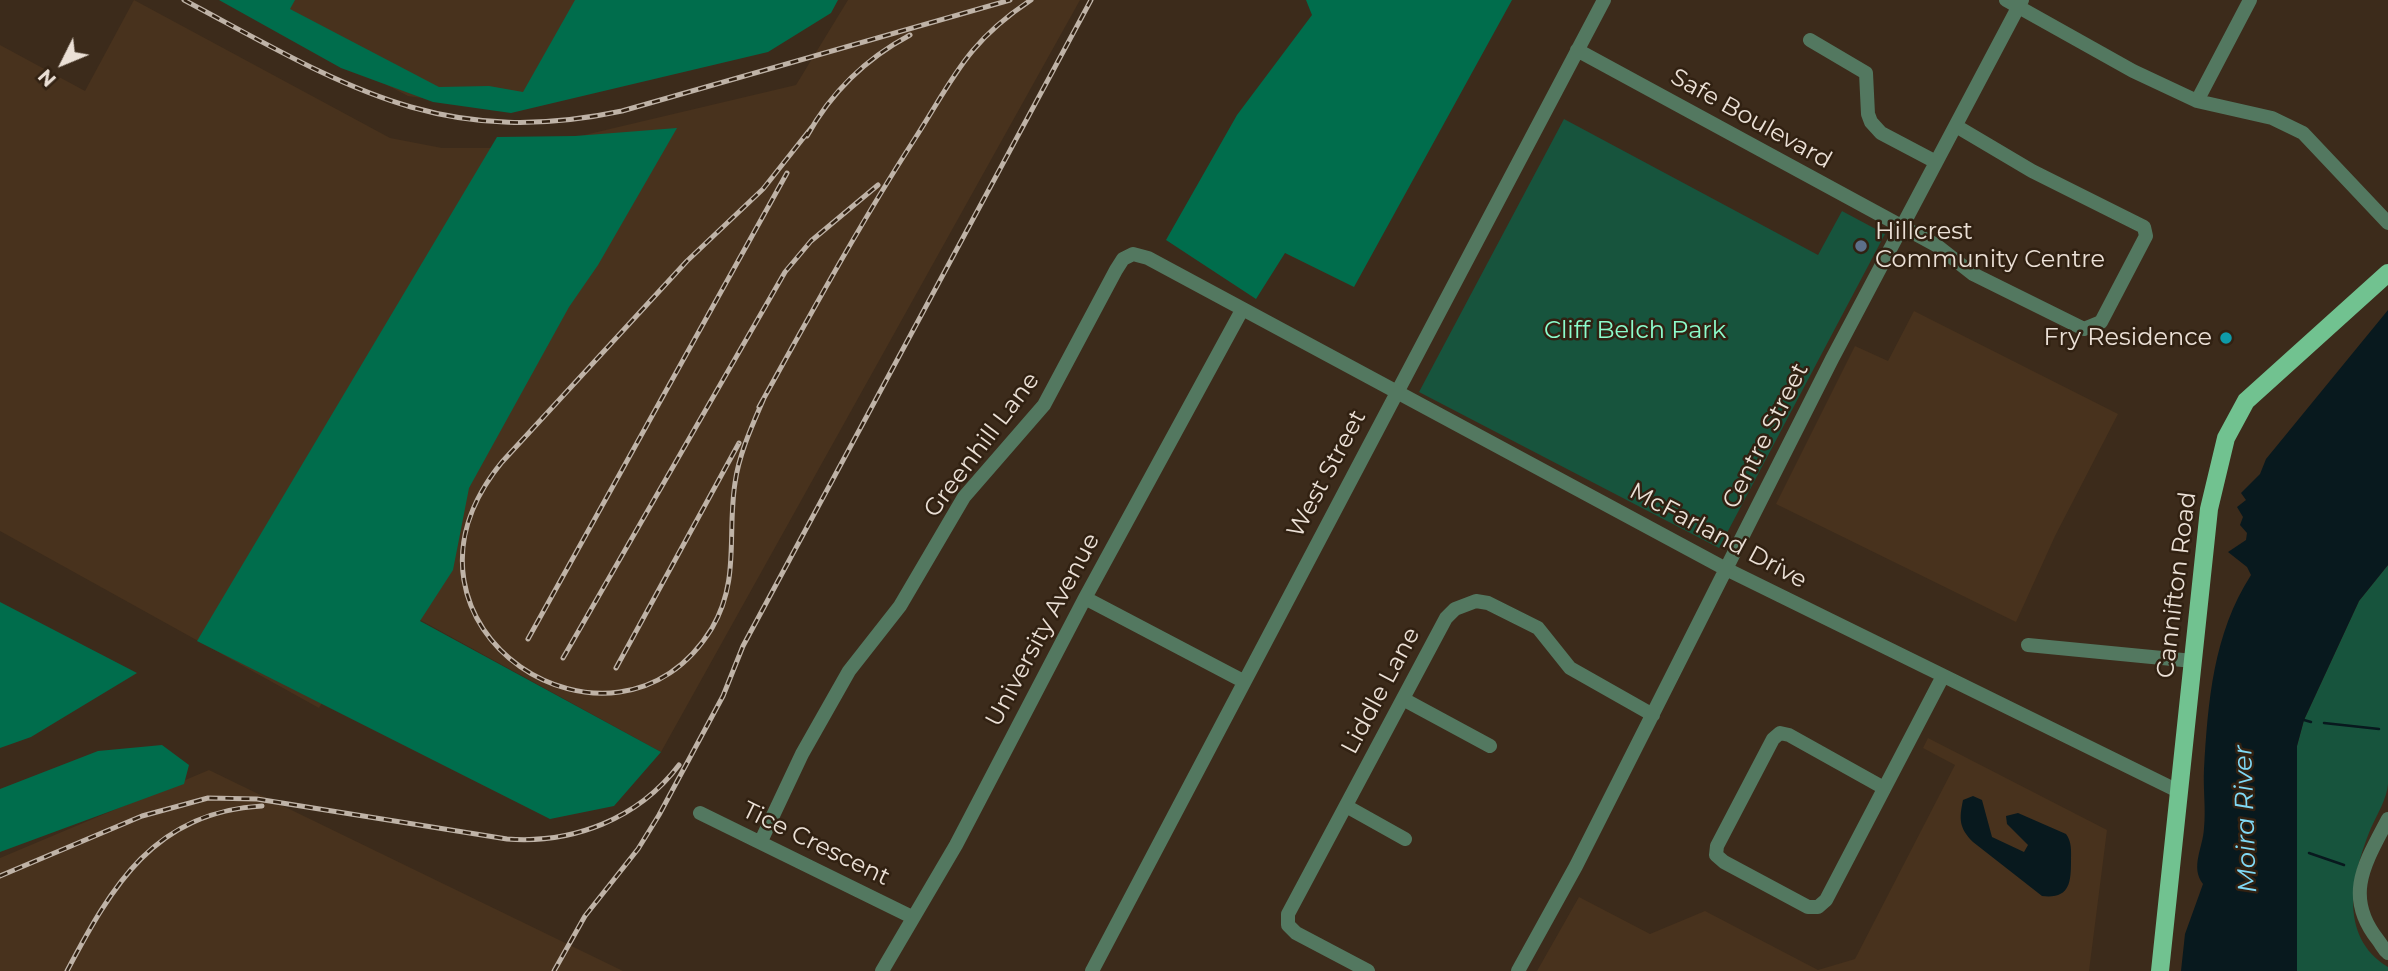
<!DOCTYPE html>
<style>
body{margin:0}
#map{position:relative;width:2388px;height:971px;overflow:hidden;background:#3c2b1b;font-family:Montserrat,sans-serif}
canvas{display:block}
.north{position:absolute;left:28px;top:28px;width:70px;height:70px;-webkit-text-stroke:5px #312112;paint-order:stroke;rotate:227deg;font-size:19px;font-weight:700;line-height:28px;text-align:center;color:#ebe0d6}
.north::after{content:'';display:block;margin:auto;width:24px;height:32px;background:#ebe0d6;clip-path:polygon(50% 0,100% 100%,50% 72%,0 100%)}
</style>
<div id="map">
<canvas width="2388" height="971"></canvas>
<div class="north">N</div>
</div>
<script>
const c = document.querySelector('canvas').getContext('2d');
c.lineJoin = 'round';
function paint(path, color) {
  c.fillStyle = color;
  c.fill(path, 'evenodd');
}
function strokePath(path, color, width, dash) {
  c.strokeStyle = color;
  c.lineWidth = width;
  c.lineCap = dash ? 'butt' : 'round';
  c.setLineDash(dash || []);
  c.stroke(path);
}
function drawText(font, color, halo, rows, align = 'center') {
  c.font = font + ' Montserrat,sans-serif';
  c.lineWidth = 5;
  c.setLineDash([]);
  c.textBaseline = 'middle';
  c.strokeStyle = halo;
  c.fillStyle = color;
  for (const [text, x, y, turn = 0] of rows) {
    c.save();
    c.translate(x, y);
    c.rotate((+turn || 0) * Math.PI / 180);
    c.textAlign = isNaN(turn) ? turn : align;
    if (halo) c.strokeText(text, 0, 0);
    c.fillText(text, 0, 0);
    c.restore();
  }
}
paint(new Path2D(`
 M134 0 390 138 442 148H497L555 142 796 85 848 0H1080L661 752 382 599 319 708 0 531V45L85 91Z
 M286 0H585L535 96 451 102 408 96 273 25Z
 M1914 311 2118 414 2055 536 2016 622 1776 504 1855 346 1888 361Z
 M1928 738 2107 830 2089 971H1537L1579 897 1650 934 1705 911 1818 970 1855 959 1955 765 1923 748Z
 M209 770 623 971H0V858Z`), '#48321d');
paint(new Path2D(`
 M1564 119 1818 255 1842 211 1885 234 1719 548 1419 392Z
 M2388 565C2388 638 2388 712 2388 784 2387 798 2377 815 2371 828 2352 874 2337 936 2388 967V971H2297V746L2304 720 2359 601Z`), '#17543d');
paint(new Path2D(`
 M219 0H295L290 9 439 87 489 86 523 92 575 0H838L831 13 768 52 511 113 433 102 341 68Z
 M1306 0H1512L1354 287 1285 253 1256 299 1166 240 1237 115 1312 15Z
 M677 128 598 265 569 307 469 488 453 570 420 621 661 752 614 806 550 819 197 641 497 137 575 136Z
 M0 602 137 673 31 737 0 748Z
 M162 745 189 765 184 784 0 852V789L98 751Z`), '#006d4c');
paint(new Path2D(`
 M2388 310V565L2359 601 2304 720 2297 746V971H2181L2185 934 2203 884C2190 867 2203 848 2204 828 2206 809 2203 789 2204 769 2208 702 2213 634 2251 575L2247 567 2228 552 2246 540 2247 533 2240 525 2243 517 2237 507 2246 500 2241 493 2260 474 2266 459Z
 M1973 796 1982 800 1992 837 2024 852 2028 845 2007 824 2006 816 2018 813 2066 834C2072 842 2071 851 2071 861 2071 884 2069 899 2042 896L1973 842C1959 828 1959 819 1963 800Z`), '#08191e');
strokePath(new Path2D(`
 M2304 720 2311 722
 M2324 723 2379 729
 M2309 853 2344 865`), '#08191e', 2.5);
strokePath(new Path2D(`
 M2006 0 2133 71 2197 101 2272 118 2303 133 2388 223
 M1810 40 1866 73 1868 114 1871 122 1881 133 1936 162
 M1577 50 1936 245 1973 274 2084 329 2101 322 2146 236 2144 227 2032 171 1956 126
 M2197 101 2250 0
 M1085 598 1243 681
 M2028 645 2193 661
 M1403 699 1490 746
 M1884 788 1789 735 1780 733 1773 739 1717 846 1716 855 1724 862 1808 907H1818L1826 900 1943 676
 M1346 806 1405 839
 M700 813 912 917
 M2388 819C2365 863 2343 896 2378 940 2382 945 2383 949 2388 953
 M761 841 802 754 849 671 900 606 964 497 1044 405 1116 270 1123 259 1133 254 1148 258 1724 568 2178 791
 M882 971 956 845 1085 598 1242 310
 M1092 971 1604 0
 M1368 971 1296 933 1288 925V914L1446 618 1455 609 1476 601 1488 603 1538 628 1570 668 1653 715
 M1518 971 1576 866 1832 359 2022 0`), '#537860', 14);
strokePath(new Path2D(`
 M2160 971 2209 509 2226 438 2246 401 2388 273`), '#71c290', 18);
const rail = new Path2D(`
 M184 0C340 83 438 150 622 111L1010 0
 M807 136C832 91 865 59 910 35
 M764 398C752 426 739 454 735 483 727 534 740 581 712 628 616 786 366 628 502 462L687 261 763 189 812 127
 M759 407C809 317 858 227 914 140 954 78 966 43 1031 0
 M528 639 787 173
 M563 658 785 272 811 241 878 185
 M616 668 739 443
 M0 876 142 816 208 798 257 799 507 839C573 844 638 819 679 765
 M67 971C112 886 154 812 262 806
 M554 971 585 916 638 849 659 815 723 696 743 646 1091 0`);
strokePath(rail, '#bfb3a7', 5);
strokePath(rail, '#312112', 2.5, [8]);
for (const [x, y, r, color] of [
 [1861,246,7,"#5c6f8a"],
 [2226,338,7,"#0f9aa8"]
]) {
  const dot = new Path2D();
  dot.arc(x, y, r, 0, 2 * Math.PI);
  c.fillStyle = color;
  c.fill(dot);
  strokePath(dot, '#312112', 2.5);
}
drawText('24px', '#ebe0d6', '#312112', [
 ["Safe Boulevard",1751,119,29],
 ["Centre Street",1766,436,-63],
 ["Greenhill Lane",982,445,-53],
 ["West Street",1327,474,-62],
 ["McFarland Drive",1718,536,28],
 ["Cannifton Road",2177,585,-83],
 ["University Avenue",1043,630,-62],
 ["Liddle Lane",1381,691,-62],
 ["Tice Crescent",816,844,26]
]);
drawText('24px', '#ebe0d6', '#312112', [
 ["Hillcrest",1875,232],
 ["Community Centre",1875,260],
 ["Fry Residence",2212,338,"right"]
], 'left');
drawText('24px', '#8cfccc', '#312112', [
 ["Cliff Belch Park",1635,331]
]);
drawText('italic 26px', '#80d9f5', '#312112', [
 ["Moira River",2246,819,-92]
]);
</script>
